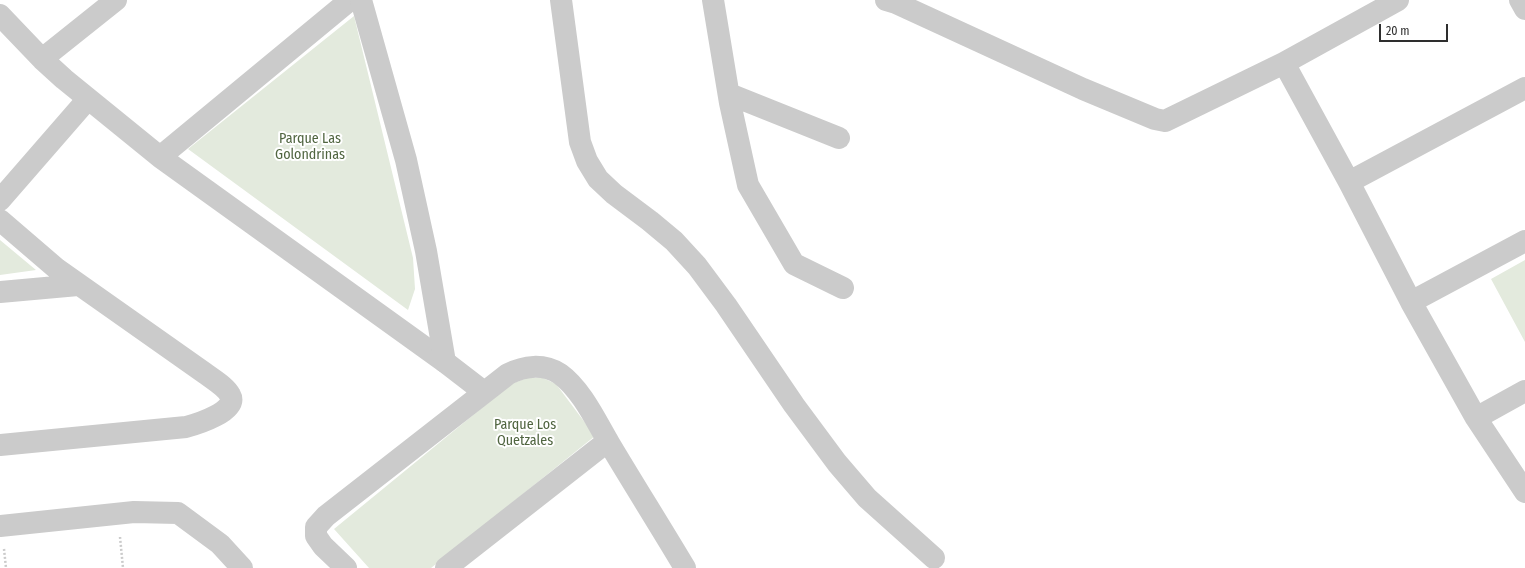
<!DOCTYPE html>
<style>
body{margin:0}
#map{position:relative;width:1525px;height:568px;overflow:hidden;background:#fff;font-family:"Fira Sans Condensed",sans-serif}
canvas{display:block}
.scale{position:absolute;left:1379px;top:24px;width:69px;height:18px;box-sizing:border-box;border:2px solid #2e2e2e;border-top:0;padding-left:5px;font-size:12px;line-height:14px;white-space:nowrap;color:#2e2e2e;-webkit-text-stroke:3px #fff;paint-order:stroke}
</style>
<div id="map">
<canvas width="1525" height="568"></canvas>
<div class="scale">20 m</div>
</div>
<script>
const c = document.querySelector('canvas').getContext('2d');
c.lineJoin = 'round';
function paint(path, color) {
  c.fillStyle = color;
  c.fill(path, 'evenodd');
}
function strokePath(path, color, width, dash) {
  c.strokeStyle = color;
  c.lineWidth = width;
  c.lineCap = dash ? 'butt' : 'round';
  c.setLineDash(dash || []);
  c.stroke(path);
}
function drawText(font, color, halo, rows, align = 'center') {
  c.font = font + ' "Fira Sans Condensed",sans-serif';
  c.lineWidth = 4;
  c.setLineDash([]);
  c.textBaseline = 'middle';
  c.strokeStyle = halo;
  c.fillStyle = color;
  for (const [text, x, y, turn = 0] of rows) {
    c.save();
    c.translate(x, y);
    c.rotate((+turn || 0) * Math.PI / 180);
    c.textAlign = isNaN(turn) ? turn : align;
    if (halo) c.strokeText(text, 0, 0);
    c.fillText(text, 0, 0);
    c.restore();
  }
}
paint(new Path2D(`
 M354 16 413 258 415 289 408 310 188 149Z
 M0 240 36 270 0 275Z
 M1525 260V342L1491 279Z
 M527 378H543L556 384 595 436 431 568H369L334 529 511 384Z`), '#e3eadd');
strokePath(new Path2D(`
 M120 537 123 568
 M4 549 6 568`), '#cbcbcb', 2.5, [2, 2]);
strokePath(new Path2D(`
 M561 0 580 142 587 161 598 179 614 194 650 221 674 241 697 266 726 305 794 405 837 463 867 498 934 558
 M713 0 730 103 748 185 794 264 843 288
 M886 0 896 3 1083 89 1155 119 1165 121 1284 63 1398 0
 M1520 0 1525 9
 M0 15 42 59 64 79 160 157 445 362 484 392
 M42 59 116 0
 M1284 63 1349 182 1411 302 1476 418 1525 492
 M729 94 839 138
 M160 157 350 0
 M1349 182 1525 88
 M0 200 87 100
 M0 220 57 269 206 374C214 380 226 387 230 395 239 411 197 424 186 427L0 445
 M0 292 78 285
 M1411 302 1525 241
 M1476 418 1525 391
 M0 526 134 512 178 513 220 544 242 568
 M346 568 323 546 316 536V527L326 516 508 374C524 366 543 363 560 374 581 389 596 421 609 443 634 485 660 526 685 568
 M446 568 608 441`), '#cbcbcb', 22);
strokePath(new Path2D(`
 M361 0 406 160 426 251 445 362`), '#cbcbcb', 22);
drawText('14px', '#506540', '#fff', [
 ["Parque Las",310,139],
 ["Golondrinas",310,155],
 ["Parque Los",525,425],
 ["Quetzales",525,441]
]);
</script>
